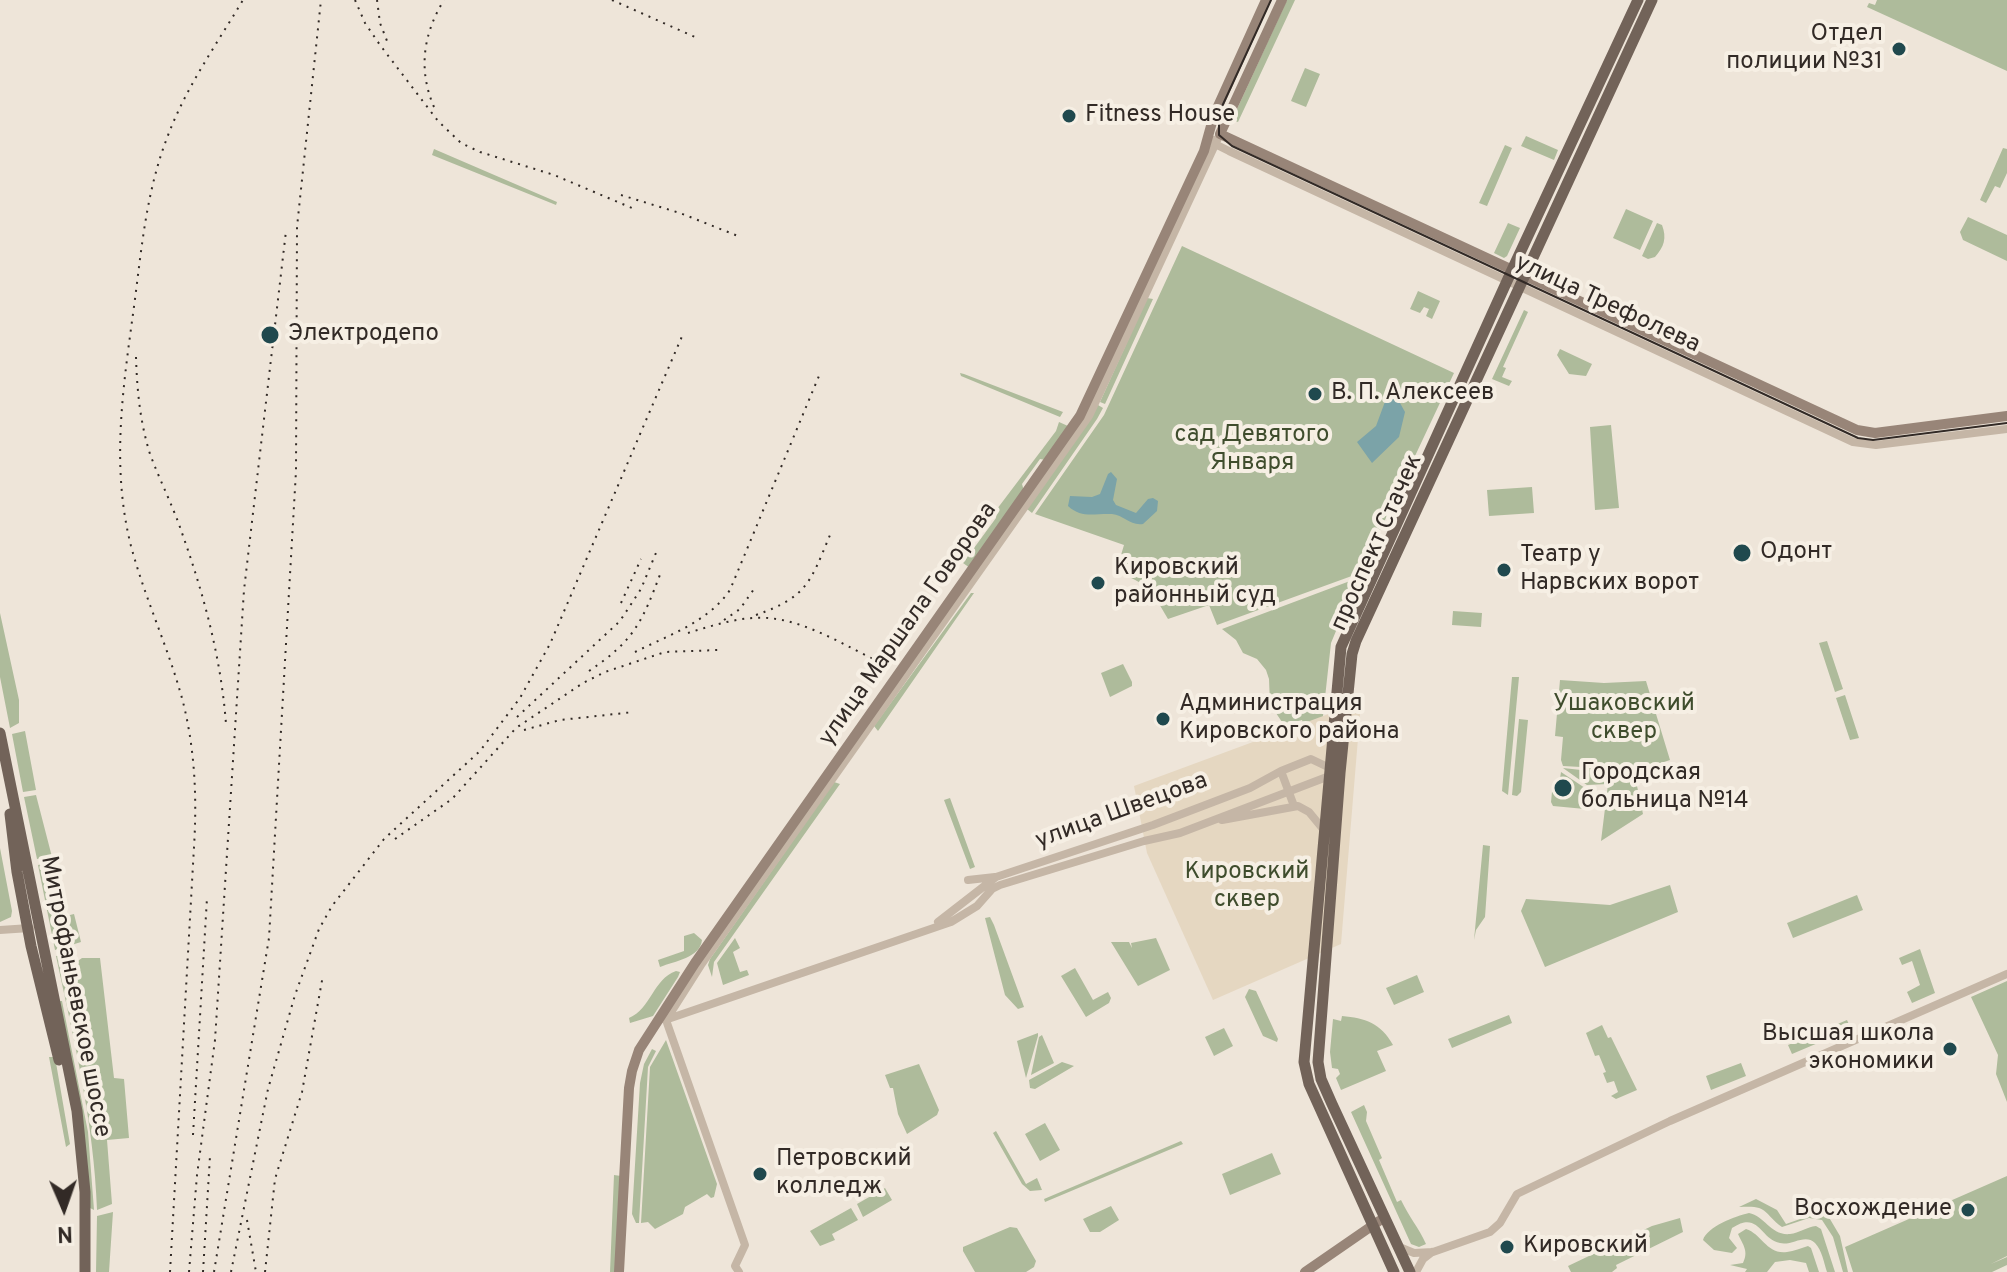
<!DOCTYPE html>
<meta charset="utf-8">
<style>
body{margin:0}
#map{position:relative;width:2007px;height:1272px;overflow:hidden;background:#eee5d9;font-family:Overpass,sans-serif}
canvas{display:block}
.north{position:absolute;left:24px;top:1168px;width:80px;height:80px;-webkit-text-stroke:6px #f6efe4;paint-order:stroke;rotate:178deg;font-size:22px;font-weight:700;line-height:32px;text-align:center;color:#322a26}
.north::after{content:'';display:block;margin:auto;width:28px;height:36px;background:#322a26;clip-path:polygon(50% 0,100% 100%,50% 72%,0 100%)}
</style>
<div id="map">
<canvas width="2007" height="1272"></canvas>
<div class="north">N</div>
</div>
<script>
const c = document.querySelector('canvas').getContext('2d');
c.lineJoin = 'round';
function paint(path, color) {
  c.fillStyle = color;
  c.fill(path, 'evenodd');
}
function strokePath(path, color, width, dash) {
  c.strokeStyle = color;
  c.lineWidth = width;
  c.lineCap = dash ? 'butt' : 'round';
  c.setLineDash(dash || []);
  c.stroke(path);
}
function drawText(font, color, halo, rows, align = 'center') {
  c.font = font + ' Overpass,sans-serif';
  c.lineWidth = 8;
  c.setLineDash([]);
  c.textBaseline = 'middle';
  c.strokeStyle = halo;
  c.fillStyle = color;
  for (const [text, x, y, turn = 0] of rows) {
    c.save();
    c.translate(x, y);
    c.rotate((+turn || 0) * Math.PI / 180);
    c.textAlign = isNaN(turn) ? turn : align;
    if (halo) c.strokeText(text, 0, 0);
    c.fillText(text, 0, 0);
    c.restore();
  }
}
paint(new Path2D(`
 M1287 0H1295L1238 122 1232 120Z
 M1877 0H2007V71L1867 7 1869 3 1875 5Z
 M1305 68 1320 74 1306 107 1291 101Z
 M1526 136 1558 150 1554 160 1521 146Z
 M1505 145 1512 148 1487 206 1479 203Z
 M2003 148 2007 149V173L2000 188 1995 186 1986 203 1980 200Z
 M434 149 557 202 556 205 432 155Z
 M1626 209 1653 221 1640 250 1613 238Z
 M1968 217 2007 235V261L1963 240 1960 232Z
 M1508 223 1520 228 1507 256 1504 258 1494 253Z
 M1657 223 1662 225C1667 238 1664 247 1655 257L1648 259 1642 256Z
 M1182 246 1454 373 1360 573 1217 625 1209 605 1168 619C1151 590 1148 583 1116 572L1124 545 1035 514 1104 415Z
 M1418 291 1440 301 1432 319 1426 316 1429 309 1424 307 1420 313 1410 309Z
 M1147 298 1153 299 1105 404 1100 402Z
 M1524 310 1528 312 1503 367 1506 368 1502 377 1512 381 1509 386 1492 379Z
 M1560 349 1592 364 1586 376 1569 374 1557 355Z
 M960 373 964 374 1063 412 1060 417 961 376Z
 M1098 405 1103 408 1097 419 1032 513 1027 509Z
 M1059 422 1068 426 1046 460 1040 459 1022 484 1024 491 970 568 963 563 996 518 997 509 1056 431Z
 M1611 425 1619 508 1595 510 1590 427Z
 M1532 487 1534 513 1489 516 1487 490Z
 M1358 578 1331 643 1320 743 1312 747 1302 720 1284 725 1270 704 1269 679 1266 670 1257 659 1243 653 1236 640 1222 629Z
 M971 593H974L878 731 874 726Z
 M1453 611 1482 613 1481 627 1452 625Z
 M0 613 19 700V723L10 728 0 677Z
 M1827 641 1843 689 1835 692 1819 643Z
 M1123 664 1132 682V686L1110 697 1101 673Z
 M1512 677H1519L1508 795 1502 791Z
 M1560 680 1604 683 1646 681 1670 760 1634 772 1643 814 1601 841 1608 784 1587 785 1563 768 1581 770V767L1563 766 1561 760 1563 737 1555 736Z
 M1845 695 1859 738 1850 740 1836 698Z
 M1519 719 1528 720 1521 792 1517 796 1512 795Z
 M25 731 36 790 23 792 12 734Z
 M1561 772 1585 788V809L1553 806 1551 802 1552 792H1558Z
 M834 782 840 784 714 962 712 977 708 965 710 959Z
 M36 795 52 857 37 859 24 797Z
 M950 798 975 867 970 869 944 800Z
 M1483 845 1490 846 1485 917 1476 930 1474 940Z
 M0 848 12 911 11 917 0 922Z
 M53 862 62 917 74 914 81 942 55 950 38 865Z
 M1670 885 1678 912 1545 967 1521 911 1526 899 1610 905Z
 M1857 895 1863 910 1793 938 1787 923Z
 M990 917 994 925 1024 1007 1018 1009 1005 995 985 918Z
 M694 933 702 940C700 958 675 961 660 967L658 960 684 951V936Z
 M735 938 740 948 733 952 740 972 747 970 749 975 723 985 717 963Z
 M1156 938 1170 970 1138 986 1111 942H1129L1132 948 1131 943Z
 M1920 949 1935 993 1912 1003 1907 992 1920 985 1912 961 1902 965 1899 958Z
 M72 954 75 963 82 958H100L114 1078 124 1079 129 1138 107 1140 112 1204 97 1210C94 1123 74 1040 56 956Z
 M1075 968 1093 1000 1108 992 1111 998 1109 1003 1086 1017 1061 976Z
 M676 971 680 972 678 977 653 1016 630 1023 629 1018C651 1009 653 979 676 971Z
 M1417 975 1424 992 1394 1005 1386 988Z
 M2007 981V1102L1996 1074 1998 1055 1971 997Z
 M1249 989 1256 991 1278 1039 1277 1042 1263 1036 1245 997Z
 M59 1001H62L88 1132 94 1210 90 1208 83 1124Z
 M1509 1015 1512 1023 1452 1048 1448 1039Z
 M1342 1016C1365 1018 1381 1023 1393 1045L1377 1051 1386 1071 1341 1090 1336 1078 1340 1074 1338 1069 1332 1068 1330 1052 1333 1019 1341 1021Z
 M1847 1020 1851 1029 1792 1054 1788 1045Z
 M1602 1025 1608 1038 1611 1037 1637 1090 1616 1099 1611 1096 1618 1092 1614 1081 1607 1083 1603 1073 1606 1072 1599 1055 1595 1056 1586 1033Z
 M1224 1028 1233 1046 1214 1056 1205 1037Z
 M1038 1033V1036L1026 1078 1017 1041Z
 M1042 1035 1054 1063 1031 1075 1039 1037Z
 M666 1040 717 1184 714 1197 711 1198 707 1194 685 1207 683 1214 655 1229 648 1222 641 1223 650 1067Z
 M652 1049 656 1051 648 1067 639 1223H636L632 1214 640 1083 644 1064Z
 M49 1057H55L70 1144 66 1147Z
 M1062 1062 1074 1066 1035 1089 1030 1088 1029 1080Z
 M1741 1063 1746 1076 1711 1090 1706 1076Z
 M919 1064 939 1110 937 1115 907 1134 898 1114 893 1088H890L885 1075Z
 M1364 1105 1367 1112 1366 1121 1382 1158 1379 1160 1397 1202 1401 1200C1409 1217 1419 1228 1426 1244L1419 1247 1411 1244 1351 1112Z
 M1045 1123 1060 1150 1040 1161 1025 1134Z
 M996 1131 1026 1184 1037 1178 1042 1190 1030 1191 1022 1184 993 1133Z
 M1181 1141 1183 1144 1045 1202 1044 1199Z
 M1272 1153 1281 1174 1230 1195 1222 1174Z
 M614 1175 621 1176 616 1272H610Z
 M2007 1176V1256L1991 1264 2007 1257V1265L1992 1272H1853L1845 1247Z
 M885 1188 892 1200 863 1217 857 1204Z
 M1756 1199 1777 1210 1786 1224 1820 1212 1827 1214 1840 1236 1848 1272H1843L1833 1237 1822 1220 1809 1218 1782 1227C1762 1212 1769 1205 1739 1207Z
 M1111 1206 1119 1220 1100 1232H1090L1083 1219Z
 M851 1208 858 1220 832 1234 835 1240 820 1246 810 1231Z
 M113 1212 109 1272H96L97 1216Z
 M1749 1213C1765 1216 1771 1236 1790 1234 1799 1233 1807 1227 1816 1226L1821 1229 1835 1272H1827C1824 1263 1822 1250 1815 1243 1805 1233 1792 1246 1780 1243 1760 1239 1759 1210 1732 1228L1729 1238 1737 1248 1732 1253 1714 1250 1703 1240C1707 1227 1735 1216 1749 1213Z
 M1680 1218 1683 1232 1616 1265 1617 1268 1612 1272H1571L1568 1266 1652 1226Z
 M1010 1227 1017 1228 1036 1261 1034 1267 1026 1272H975L963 1251V1247Z
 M1746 1229C1762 1234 1767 1255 1787 1252 1794 1251 1801 1248 1808 1246L1811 1248 1819 1272H1809L1806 1263 1790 1260 1775 1262 1767 1272H1745L1747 1269 1730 1265 1743 1263C1749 1251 1743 1245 1738 1234Z`), '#aebb9b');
paint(new Path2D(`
 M1361 702 1341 944 1213 1000 1147 853 1134 786Z`), '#e5d7c1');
paint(new Path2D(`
 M1391 398 1400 403 1405 412 1399 437 1372 463 1357 442 1376 426 1386 399Z
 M1111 472 1117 479 1113 500 1116 505 1136 513 1148 499 1153 498 1158 501 1157 511 1143 524C1130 526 1124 515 1112 514 1095 513 1082 519 1068 506L1070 496 1092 497 1100 494 1108 474Z`), '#7ba3a8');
strokePath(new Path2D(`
 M1213 140 1215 144 1229 151 1853 442 1876 445 2007 429
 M1281 771 1294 806
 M1222 820 1298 806 1309 812 1323 829
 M968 880 995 877
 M938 922 996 877 1153 825 1250 788 1281 771 1311 759 1332 769
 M0 930 30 928
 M665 1020 951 922 977 906 992 889 1000 885 1144 841 1180 833 1332 775
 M666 1020 701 965 1089 416 1220 134
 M666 1020 745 1245 735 1266 739 1272
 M1397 1246 1414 1253 1433 1252 1490 1232 1500 1223 1517 1194 1670 1121 2007 974
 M1416 1272 1423 1259 1432 1252`), '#c5b6a6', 8);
strokePath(new Path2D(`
 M1282 0 1220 134 1857 430 1875 433 2007 416
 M619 1272 629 1088 632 1071 639 1050 695 963 1080 416 1204 151 1214 115 1266 0
 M1305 1272 1379 1221`), '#988578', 10);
strokePath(new Path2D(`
 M0 733 77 1111 85 1192V1272
 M10 814 17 872 31 946 59 1060
 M1394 1272 1309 1084 1304 1062 1341 647 1512 270 1638 0
 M1410 1272 1332 1104 1321 1079 1318 1062 1340 773 1352 654 1356 641 1652 0`), '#726359', 11);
strokePath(new Path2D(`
 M1271 0 1219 113V135L1232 146 1858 438 1873 440 2007 423`), '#322a26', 2);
strokePath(new Path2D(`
 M355 0 365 23 380 45 438 121 461 143 480 152 554 175 632 208
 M377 0 380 23 389 46
 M612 0 695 37
 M434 107C418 70 423 34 444 0
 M621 195 680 213 738 236
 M136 357C137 390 140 422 150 454 160 481 173 506 182 533 204 595 221 658 226 724
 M621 603 641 559
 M756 615C807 597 810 583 830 535
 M724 620 740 609 754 589
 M688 633C714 625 742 616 768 618 808 621 849 648 885 665
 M635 652C669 635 708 622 730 590L821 371
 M589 671C635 640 642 622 661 572
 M517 717 620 621 641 589 658 548
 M524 730 560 720 634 712
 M395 839 452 799 516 728 583 683 605 672 665 652 718 650
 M193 1135 207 898
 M247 1220 256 1272
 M170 1272 194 847C197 798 195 750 183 702 169 649 145 599 131 546 110 463 124 382 135 299 142 244 147 190 167 138 185 89 216 45 243 0
 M189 1272 197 1175 215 1040 244 590 286 231
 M203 1272 210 1156
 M214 1272 269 938 296 471 297 227 321 0
 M231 1272 268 1089 295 995 319 929 332 906 384 839 480 751 520 698 550 644 683 334
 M265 1272 275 1179 302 1092 323 975`), '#322a26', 2, [2, 6]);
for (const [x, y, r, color] of [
 [1899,49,8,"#20494e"],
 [1069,116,8,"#20494e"],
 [270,335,10,"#20494e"],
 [1315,394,8,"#20494e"],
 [1742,553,10,"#20494e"],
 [1504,570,8,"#20494e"],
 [1098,583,8,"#20494e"],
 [1163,719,8,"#20494e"],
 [1563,788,10,"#20494e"],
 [1950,1049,8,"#20494e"],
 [760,1174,8,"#20494e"],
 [1968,1210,8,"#20494e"],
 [1507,1247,8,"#20494e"]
]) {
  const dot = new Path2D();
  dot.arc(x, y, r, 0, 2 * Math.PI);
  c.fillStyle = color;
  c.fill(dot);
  strokePath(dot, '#f6efe4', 3);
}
drawText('24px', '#322a26', '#f6efe4', [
 ["Отдел",1883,35,"right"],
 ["полиции №31",1883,63,"right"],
 ["Fitness House",1085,116],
 ["Электродепо",288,335],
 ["В. П. Алексеев",1331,394],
 ["Одонт",1760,553],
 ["Театр у",1520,556],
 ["Нарвских ворот",1520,584],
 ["Кировский",1114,569],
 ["районный суд",1114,597],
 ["Администрация",1179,705],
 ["Кировского района",1179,733],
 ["Городская",1581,774],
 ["больница №14",1581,802],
 ["Высшая школа",1934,1035,"right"],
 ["экономики",1934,1063,"right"],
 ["Петровский",776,1160],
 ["колледж",776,1188],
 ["Восхождение",1952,1210,"right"],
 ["Кировский",1523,1247]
], 'left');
drawText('24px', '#322a26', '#f6efe4', [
 ["улица Трефолева",1607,305,25],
 ["проспект Стачек",1378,543,-66],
 ["улица Маршала Говорова",909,625,-55],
 ["улица Швецова",1122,812,-20],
 ["Митрофаньевское шоссе",74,997,79]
]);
drawText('24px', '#3f4d2d', '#f6efe4', [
 ["сад Девятого",1252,436],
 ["Января",1252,464],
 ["Ушаковский",1624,705],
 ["сквер",1624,733],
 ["Кировский",1247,873],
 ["сквер",1247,901]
]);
</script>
